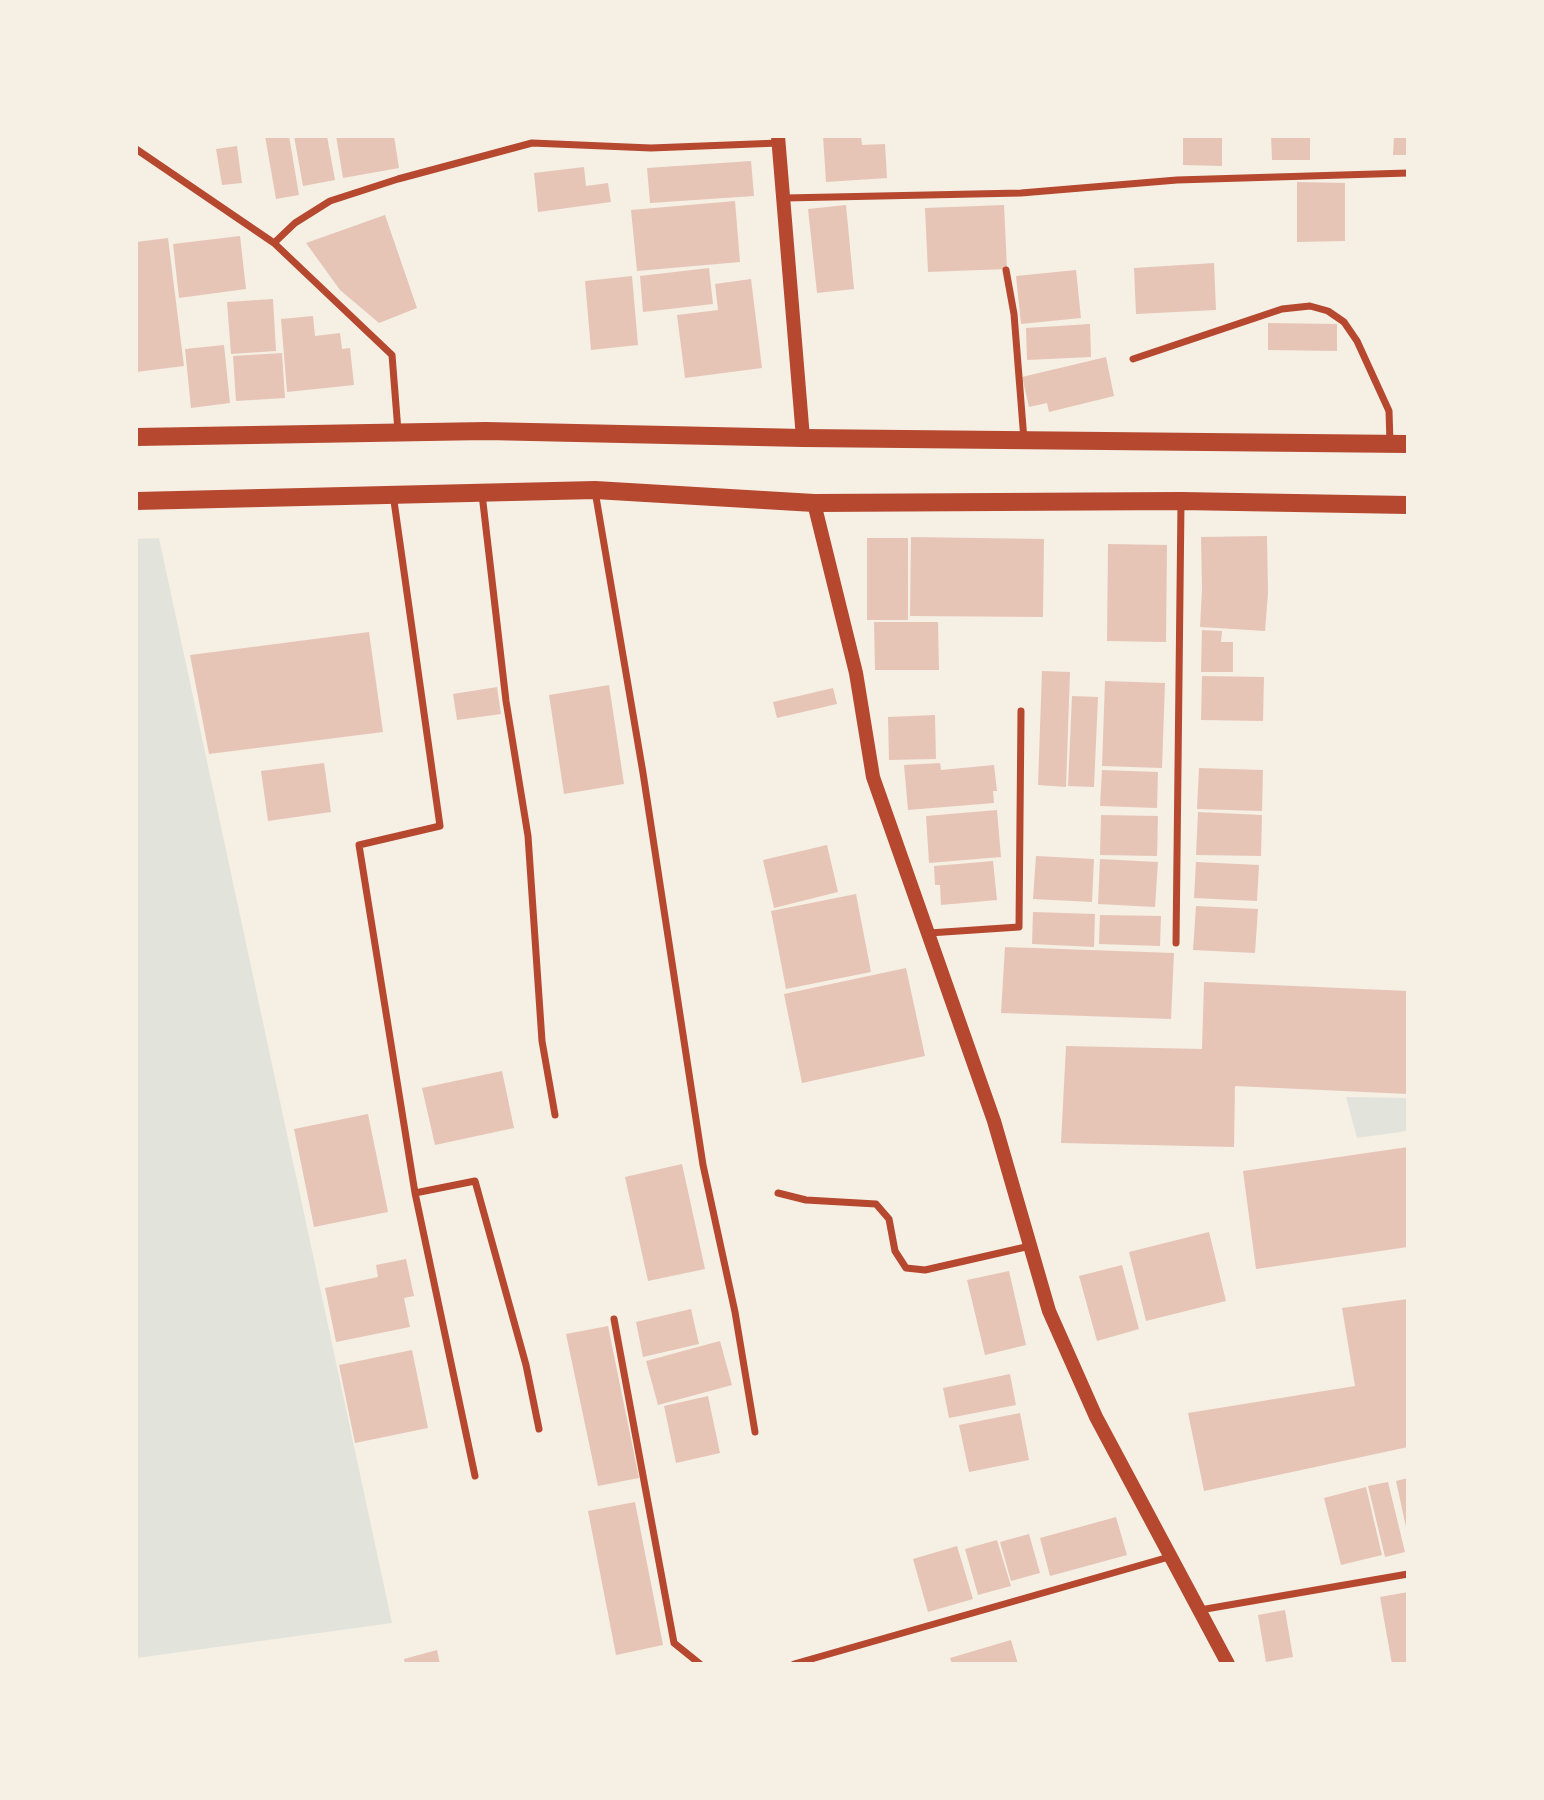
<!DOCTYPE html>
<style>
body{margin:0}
#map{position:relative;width:1544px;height:1800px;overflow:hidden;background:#f6efe4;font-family:Helvetica,sans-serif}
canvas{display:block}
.frame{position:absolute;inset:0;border:138px solid #f6efe4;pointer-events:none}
</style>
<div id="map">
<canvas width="1544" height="1800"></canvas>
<div class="frame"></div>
</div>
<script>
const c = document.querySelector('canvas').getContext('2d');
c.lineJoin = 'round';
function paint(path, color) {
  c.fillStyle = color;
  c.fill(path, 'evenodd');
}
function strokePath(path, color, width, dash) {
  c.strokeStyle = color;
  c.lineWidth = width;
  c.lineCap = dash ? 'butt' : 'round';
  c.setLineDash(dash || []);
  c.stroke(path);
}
paint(new Path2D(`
 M159 538 392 1623 137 1658 136 539Z
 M1346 1097 1407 1098V1131L1357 1138Z`), '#e2e4dc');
paint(new Path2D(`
 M265 136H289L299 195 276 199Z
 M294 136H327L335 180 303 186Z
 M336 136H394L399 168 343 178Z
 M823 136H861L862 145 885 144 887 178 826 182Z
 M1183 136H1222V166L1183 165Z
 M1271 136H1310V160H1272Z
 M1394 136H1408V155H1393Z
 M237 146 242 183 222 185 216 149Z
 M751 161 754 196 650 203 647 168Z
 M584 167 586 186 608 183 611 202 538 212 534 173Z
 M1297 182 1345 183V241L1297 242Z
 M735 201 740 262 637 271 631 210Z
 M846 205 854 289 817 293 808 209Z
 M1004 205 1007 269 928 272 925 208Z
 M385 215 417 308 379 323 340 290 306 243Z
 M240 236 246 289 179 298 173 244Z
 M168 238 184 366 136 372V242Z
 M1214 263 1216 310 1136 314 1134 268Z
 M709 268 713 304 643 312 640 276Z
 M1076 270 1081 318 1021 324 1016 276Z
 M632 276 638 345 591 350 585 281Z
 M751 279 762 368 685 378 677 315 718 310 715 284Z
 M273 299 276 351 231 354 227 302Z
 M313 316 315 336 340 333 342 349 350 348 354 385 287 392 281 319Z
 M1268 323 1337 324V351L1268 350Z
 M1090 324 1091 357 1027 360 1026 328Z
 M224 345 230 403 191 408 185 349Z
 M282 353 285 398 236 401 233 356Z
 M1106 357 1114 396 1049 412 1047 403 1029 407 1022 377Z
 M1267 536 1268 593 1265 631 1200 627 1202 589 1201 537Z
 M911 537 1044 539 1043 617 910 616Z
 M867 538H908V620H867Z
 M1108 544 1167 545 1166 642 1107 641Z
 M874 622H938L939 670H875Z
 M1202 630 1222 631 1221 642H1233V672H1201Z
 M369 632 383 732 209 754 190 655Z
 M1042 671 1070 672 1066 787 1038 785Z
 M1202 676 1264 677 1263 721 1201 720Z
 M1105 681 1165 683 1162 768 1102 766Z
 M609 685 624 784 564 794 549 695Z
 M497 687 501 714 457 720 453 694Z
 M833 688 837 704 777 718 773 702Z
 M1072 696 1098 697 1094 787 1068 786Z
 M935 715 936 759 889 760 888 717Z
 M324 763 331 812 268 821 261 771Z
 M940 763 941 770 994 765 997 791H993L994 803 908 810 904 765Z
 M1199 768 1263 770 1262 811 1197 809Z
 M1102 770 1158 772 1157 808 1100 806Z
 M997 810 1001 857 929 863 926 816Z
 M1198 812 1262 815 1261 856 1196 855Z
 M1101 815 1158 816 1157 856 1100 855Z
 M827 845 838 892 774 908 763 860Z
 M1036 856 1094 859 1092 902 1033 899Z
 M1100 859 1158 862 1155 907 1098 904Z
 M993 861 997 900 941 905 940 885H935L934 866Z
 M1196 862 1259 865 1257 901 1194 898Z
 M856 894 871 972 786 989 771 911Z
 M1196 906 1258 909 1255 953 1193 950Z
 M1033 912 1095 914 1094 947 1032 944Z
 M1100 915 1161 916 1160 946 1099 944Z
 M1005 947 1174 953 1171 1019 1001 1013Z
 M906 968 925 1056 802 1083 784 994Z
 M1204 982 1408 991V1094L1235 1086 1234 1147 1061 1143 1066 1046 1202 1049Z
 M502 1071 514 1128 435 1145 422 1088Z
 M368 1114 388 1212 314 1227 294 1129Z
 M1408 1147V1247L1256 1269 1243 1171Z
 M682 1164 705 1269 648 1281 625 1177Z
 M1209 1232 1226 1301 1146 1321 1129 1252Z
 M406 1259 414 1296 404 1298 410 1327 336 1342 325 1288 378 1277 376 1265Z
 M1122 1265 1139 1329 1097 1341 1079 1276Z
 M1009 1271 1026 1345 985 1355 967 1280Z
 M1408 1299V1447L1204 1491 1188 1413 1355 1386 1342 1308Z
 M691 1309 699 1344 643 1357 636 1322Z
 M608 1326 639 1478 598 1486 566 1334Z
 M720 1341 732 1385 658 1405 646 1361Z
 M412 1350 428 1428 355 1443 339 1365Z
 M1010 1374 1016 1405 949 1418 943 1388Z
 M708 1396 720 1453 676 1463 664 1406Z
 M1020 1413 1029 1460 969 1472 959 1425Z
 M1408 1478V1526L1406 1527 1396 1481Z
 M1388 1482 1405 1552 1385 1557 1368 1486Z
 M1366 1487 1382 1555 1341 1565 1324 1498Z
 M635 1502 663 1645 616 1655 588 1511Z
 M1116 1517 1127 1555 1050 1576 1040 1538Z
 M1029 1534 1040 1573 1011 1581 1000 1542Z
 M997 1540 1011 1586 978 1595 965 1549Z
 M957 1546 973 1599 928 1612 913 1559Z
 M1408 1592V1664H1392L1380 1597Z
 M1285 1610 1293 1657 1266 1662 1258 1615Z
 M1011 1640 1018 1664H952L950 1658Z
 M437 1650 440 1664H405L404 1659Z`), '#e6c5b7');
strokePath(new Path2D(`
 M136 149 274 243 392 355 398 431
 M785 198 1021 193 1177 180 1408 173
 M274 243 295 223 330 201 398 179 532 143 651 148 779 143
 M1006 270 1014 314 1024 440
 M1133 359 1282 309 1310 306 1328 311 1344 322 1357 341 1389 411 1390 443
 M595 491 643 773 703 1165 735 1312 755 1432
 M393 494 440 826 359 845 415 1193 475 1476
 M482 494 506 701 528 836 542 1041 555 1115
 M929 933 1019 927 1021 711
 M1176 943 1181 503
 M415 1193 475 1181 526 1365 539 1429
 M778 1193 806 1200 876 1204 889 1219 895 1251 906 1268 925 1270 1030 1246
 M614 1319 674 1643 700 1664
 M1200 1610 1408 1574
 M794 1664 1169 1557`), '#b5482f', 7);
strokePath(new Path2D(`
 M778 136 803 438
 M814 503 856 673 873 777 994 1121 1049 1311 1096 1417 1228 1664`), '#b5482f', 14);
strokePath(new Path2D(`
 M136 437 486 431 803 438 1408 444
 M136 501 595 490 814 503 1181 501 1408 505`), '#b5482f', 18);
</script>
